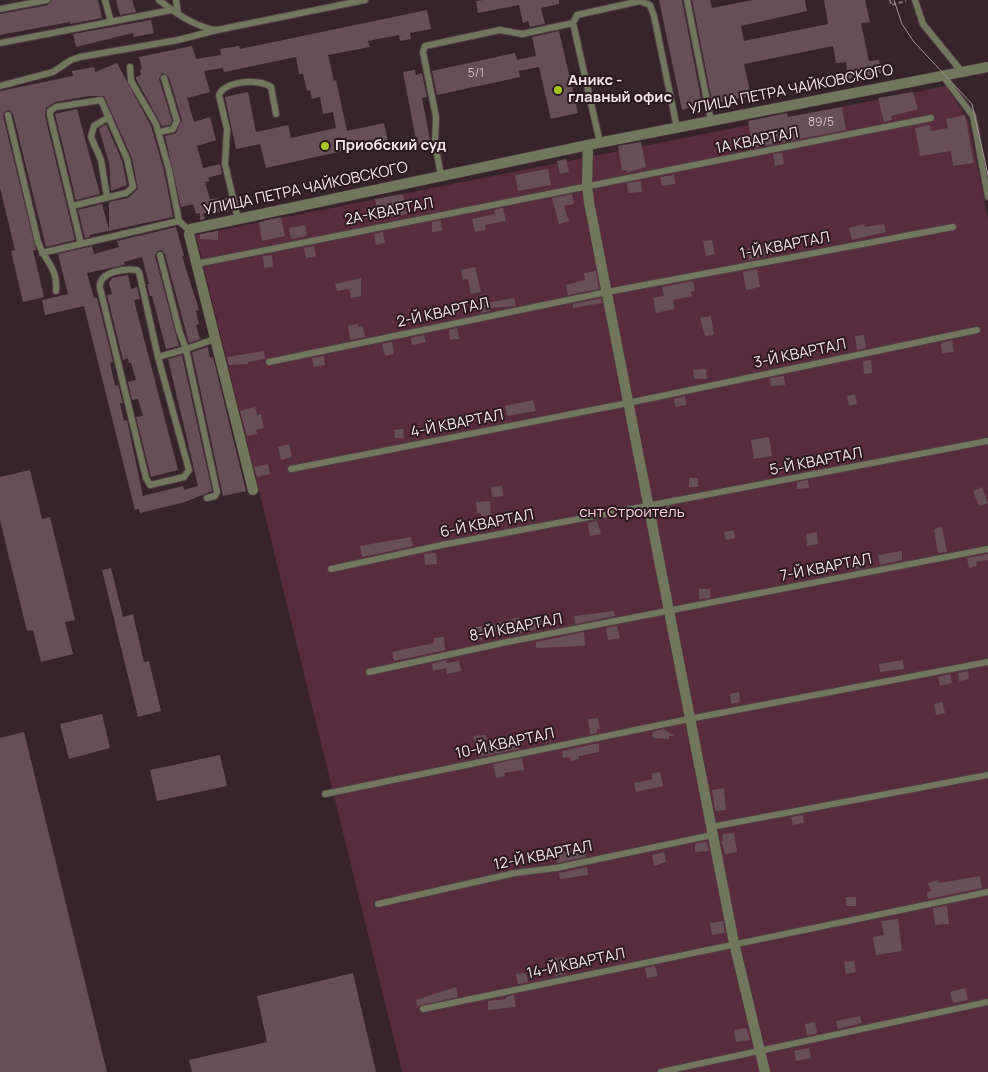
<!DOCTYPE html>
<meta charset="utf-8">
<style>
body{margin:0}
canvas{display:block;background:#37232a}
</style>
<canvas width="988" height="1072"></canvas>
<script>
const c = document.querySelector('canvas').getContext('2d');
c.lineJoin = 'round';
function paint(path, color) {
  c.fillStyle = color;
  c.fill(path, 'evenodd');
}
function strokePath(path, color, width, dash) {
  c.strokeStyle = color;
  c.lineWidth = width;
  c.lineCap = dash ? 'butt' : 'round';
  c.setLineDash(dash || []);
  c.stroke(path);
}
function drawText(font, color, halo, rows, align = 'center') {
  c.font = font + ' Manrope,sans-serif';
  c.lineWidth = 4;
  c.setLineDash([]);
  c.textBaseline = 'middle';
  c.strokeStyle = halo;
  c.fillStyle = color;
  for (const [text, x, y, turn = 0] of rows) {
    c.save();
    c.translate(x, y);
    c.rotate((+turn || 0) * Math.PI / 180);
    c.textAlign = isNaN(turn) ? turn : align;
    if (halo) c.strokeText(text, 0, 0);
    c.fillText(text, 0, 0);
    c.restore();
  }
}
paint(new Path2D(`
 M946 86 968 120 988 218V1072H402L196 235Z`), '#592c3d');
paint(new Path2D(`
 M52 0H98L102 18 70 24V22L0 35V14L48 5Z
 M116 0H132L136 12 120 15Z
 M483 0H559V4L541 8 545 24 530 27 528 21 523 23 519 5 478 13 476 1Z
 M659 0H682L702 104 682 110Z
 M692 0H710L712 8 753 0H805L807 11 741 26 744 41 828 24 824 0H865L870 22 861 23 869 61 879 60 882 73 848 79 846 62 836 63 833 46 744 64 751 96 716 103 715 100 712 101Z
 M427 10 431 29 410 33 411 39 400 41 399 35 368 41 370 47 328 55 334 81 336 80 347 131 384 123 388 141 266 168 260 144 236 149 225 97 248 92 256 132 288 125 291 138 336 128 333 112 323 114 320 97 312 99 310 90 307 91 303 74H299L296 57 224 72 223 68 204 71 210 92 187 98 194 122 210 117 216 140 197 146 203 168 220 164 222 174 208 178 210 181 205 182 210 199 228 198V212L203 213 205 219 200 220V213L196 214 193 204 181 207 165 136 176 133 182 120 169 77 162 73 159 79 172 121 170 125 162 126 136 79V77L141 75 140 70 142 69 139 57 192 46 196 59 221 55 220 49 239 46 240 49Z
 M151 20 154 33 134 37 133 33 76 47 73 34Z
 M559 31 578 113 551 119 539 67 519 71 520 77 437 95 432 71 515 53 517 60 536 56 532 37Z
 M117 63 151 126 164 171 173 217 89 235 90 237 85 238 78 210 102 204 109 230V202L128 198 138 189 132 158 104 96H89L55 102 46 108 45 116 75 240 46 247 13 114 10 110 5 111 3 116 36 250H33L44 297 23 302 11 251 15 250 0 188V91L73 76 72 71 94 67 95 72Z
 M415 70 416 75 422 73 427 97 422 98 430 140V143L417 145 403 72Z
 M913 92 918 109 891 116 892 120 884 122 878 98Z
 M842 107 846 130 753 148 748 121 787 113 788 117Z
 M77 109 100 194 76 200 55 114Z
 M965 115 974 163 953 166 951 151 920 156 915 128 930 125 931 131 948 128 946 119Z
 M106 124 122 161 127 185 111 191 109 163 99 129Z
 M641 142 646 167 627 173 626 170 622 171 618 146Z
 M782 153 784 164 775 166 773 154Z
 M566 159 569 172 560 174 557 161Z
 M548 169 551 185 518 191 515 175Z
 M674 175 675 184 662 186 660 177Z
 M641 181 642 192 628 193 627 183Z
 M403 194 407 214 379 219 375 199Z
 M572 194 574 204 564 206 569 221 559 224 552 198Z
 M503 208 506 221 485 225 486 230 475 232 472 219 495 214 494 210Z
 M281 217 285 236 262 241 259 222Z
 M441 220 442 231 432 232V222Z
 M864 224 865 227 884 224 886 232 852 240 849 228Z
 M305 225 307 236 291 239 289 228Z
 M176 227 184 256H182L199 310 196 311 199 324 196 325 200 339 189 343 165 254 162 250 157 251 155 256 179 346 166 349 152 296H150L147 284H149L142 257 124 262 125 265 87 273 94 298H97L113 362 110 363 115 386 118 385 123 403H120L124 421 127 420 143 496 183 486 184 490 198 486 168 359 182 355 212 491 185 502 140 513 139 509 135 510 84 306 45 315 42 300 68 294 58 254 92 246 94 254 119 247 117 241Z
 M218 231V240L200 239V234Z
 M383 232 385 243 376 245 374 234Z
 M712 240 715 254 706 256 703 241Z
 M785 241 787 251 749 260 747 249Z
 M314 246 316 256 306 258 304 248Z
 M272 255 273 267 264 268 263 256Z
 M475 267 481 292 471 294 468 279 463 280 461 270Z
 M757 269 760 287 746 290 743 272Z
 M596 271 599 289 568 295 566 285 585 280 584 273Z
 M128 275 131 289 137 287 140 299 134 300 178 470 151 477 136 417 143 416 138 399 132 400 128 382 136 380 131 363H129L128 358 123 360 107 295 112 294 109 283 112 278Z
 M361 278V296L351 298 349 289 337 291 335 284Z
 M693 281 695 291 691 292 692 296 673 300 675 309 656 313 653 298 664 296 662 287Z
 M514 298 516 306 490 308V311L481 313 479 304Z
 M601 298 602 303 573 308V304Z
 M711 316 714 335 705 336 700 318Z
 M358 324V327L363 326 365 337 350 340 348 326Z
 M457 328 459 339 450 340 449 330Z
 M424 335 426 342 412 345 411 338Z
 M864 335 866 348 857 350 855 336Z
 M952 340 954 352 942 353 941 343Z
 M392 342 394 354 385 356 382 344Z
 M208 347 210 358 213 357 246 491 223 496 192 352Z
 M264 351 265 359 248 362V364L229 365 227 357Z
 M324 356 325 365 314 367 312 358Z
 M871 360 872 373 864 374 863 361Z
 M706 369 707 379H694L693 370Z
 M784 376 785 385 771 386 770 378Z
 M855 394 857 404 849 406 847 396Z
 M685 396 686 405 675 407 674 399Z
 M533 400 536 411 507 416 505 406Z
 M255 407 257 415 261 414 264 428 256 430 257 434 247 436 240 411Z
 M403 429 404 438H395L394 430Z
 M769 437 772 456 754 459 751 440Z
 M289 444 292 457 281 460 278 447Z
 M268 464 270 474 257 477 254 467Z
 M30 470 42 519 50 517 75 620 65 622 73 654 41 662 33 630 27 631 0 520V477Z
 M689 478H698V487H689Z
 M808 480 809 488 797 489V482Z
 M502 486 503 496 492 497 491 487Z
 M982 487 988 503 979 506 973 491Z
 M490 501 491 516H481V513H477L476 502Z
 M672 506 674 514 663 515 662 508Z
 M597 521 601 534 590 536 588 523Z
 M942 527 947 552 938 553 934 529Z
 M734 530 735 538 726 540 724 532Z
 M817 532 818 544 807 546 806 534Z
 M411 537 413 546 362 557 360 546Z
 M902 551V560L880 565 878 555Z
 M436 553 437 564 425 565 424 554Z
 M988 554V560L976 562 977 566 969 568 967 558Z
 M861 562 862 568 851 570 850 564Z
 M111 568 123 617 133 614 144 662 149 661 161 711 138 717 102 570Z
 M699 589H710V598L699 599Z
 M614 611 615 616 575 624 574 616Z
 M519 617 520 624 541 620 542 628 509 636V634L497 636V633L481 635 482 640 471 642 469 628 494 624Z
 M617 626 620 638 608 640 606 628Z
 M584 632 585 646 536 648V642Z
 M444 637 445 650 394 661 392 652 434 643V638Z
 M446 660 447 663 459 661 461 671 447 674 446 668 433 671 432 664Z
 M903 660 904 669 880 672 879 664Z
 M968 671 969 679 959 681 958 673Z
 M950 674 952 683 940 686 938 677Z
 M739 692 740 702 731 704 730 694Z
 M942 702 945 713 936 715 934 704Z
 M102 714 110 748 69 759 60 724Z
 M598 718 600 729H597V733L590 734 588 719Z
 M664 729 674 736H669V739L653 738 652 732Z
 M24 732 107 1072H0V738Z
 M486 735 487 746 507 744 506 740 518 738 519 749 478 757 473 736Z
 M599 743V752L579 756V759L571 761 570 757 563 758 562 751Z
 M220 755 227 786 157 801 150 770Z
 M522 758 524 770 504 773 505 776 496 778 493 764Z
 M660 772 663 786 636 792 634 783 653 779 651 774Z
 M724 788 726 810 715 811 712 790Z
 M803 815 804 823 793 825 791 817Z
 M734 833 737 852 725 854 721 841H723L722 834Z
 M704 842H707L709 851 695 852V844Z
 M584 848 586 857 557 863 556 853Z
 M664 852 666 862 654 866 652 855Z
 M587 867 588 875 560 879 559 873Z
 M980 876 982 888 928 899 927 892 931 891 928 883 938 880 939 883Z
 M846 897H856V906H846Z
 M947 906 949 924 935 925 933 908Z
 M898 919 902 951 876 955 873 937 884 935 881 921Z
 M723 921 725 933 712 935 710 923Z
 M564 957 566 974 555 976 553 958Z
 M854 961 856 972 846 974 844 962Z
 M655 966 658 976 647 978 645 968Z
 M353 973 376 1072H192L189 1060 267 1042 257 996Z
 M526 973 528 982 518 984 516 974Z
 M456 987 458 997 417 1006 416 1000Z
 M965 988 968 1000 953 1003 950 992Z
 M514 995 516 1007 488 1010V1001L506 999V997Z
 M860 1016 862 1023 838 1029 836 1021Z
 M815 1022 817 1033 807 1036 805 1024Z
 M747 1028 750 1040 736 1042 734 1030Z
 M809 1048 811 1058 796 1061 794 1051Z`), '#664f57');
const service = new Path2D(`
 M105 0 111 22
 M159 0C175 13 196 28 217 30L365 0
 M176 0 178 13
 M687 0 711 121
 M915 0 923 24 962 72
 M0 9 47 0
 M0 43 172 10
 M130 67 131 81 156 124 169 170 179 221 189 230
 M943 76 973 116 988 197
 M0 86 53 72 71 60 80 57 178 40 217 30
 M8 115 38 242C45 262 58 267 56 291
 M159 132 173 129 177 121 164 78
 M600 143 573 23 577 15 640 1 650 5 654 16 677 128
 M441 176 435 143 436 117 423 52 425 46 500 30 522 34 573 23
 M107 197 101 160 91 137 94 126 109 117
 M72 206 126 193 133 187 127 159 101 100 56 107 50 111V115L81 244
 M238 219 225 164 227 129 219 95C225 81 259 78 271 87L276 114
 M42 253 179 221
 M196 264 931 118
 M158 357 139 272 137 270C124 268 98 272 100 288L146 478 150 485 184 477 189 470 158 357 186 349 179 330 160 255
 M269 362 607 292 953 227
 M291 469 628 403 977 330
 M207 498 215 496 217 492 186 349 215 339
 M331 569 442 545 988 441
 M369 672 507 642 988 549
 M325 794 689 719 988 662
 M711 827 988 775
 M378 904 515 873 556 868 712 835
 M423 1009 988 892
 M661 1072 988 1002`);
const minor = new Path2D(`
 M588 145 587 186 589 202 734 943 765 1072
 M253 490 189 234 191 229 588 145 988 67`);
strokePath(service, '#523e45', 8);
strokePath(minor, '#523e45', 11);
strokePath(new Path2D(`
 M890 0 891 5 906 1`), '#817076', 2, [4, 2.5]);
strokePath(service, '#70775c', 6);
strokePath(minor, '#70775c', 10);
strokePath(new Path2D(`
 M894 0 902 24 914 42 972 104 988 175`), '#a09095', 1);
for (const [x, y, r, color] of [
 [558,90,5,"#a8c71c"],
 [325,146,5,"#a8c71c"]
]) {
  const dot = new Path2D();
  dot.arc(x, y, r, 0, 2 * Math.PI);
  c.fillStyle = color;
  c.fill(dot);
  strokePath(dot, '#2c1920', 2);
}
drawText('12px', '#d1c1c6', null, [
 ["5/1",476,74],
 ["89/5",821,123]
]);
drawText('bold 15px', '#f5e7eb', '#2c1920', [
 ["Аникс -",568,81],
 ["главный офис",568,98],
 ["Приобский суд",335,146]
], 'left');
drawText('15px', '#f5e7eb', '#2c1920', [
 ["УЛИЦА ПЕТРА ЧАЙКОВСКОГО",791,90,-11],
 ["1А КВАРТАЛ",757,141,-11],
 ["УЛИЦА ПЕТРА ЧАЙКОВСКОГО",306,189,-12],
 ["2А-КВАРТАЛ",389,212,-11],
 ["1-Й КВАРТАЛ",785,246,-11],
 ["2-Й КВАРТАЛ",443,313,-12],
 ["3-Й КВАРТАЛ",800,354,-12],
 ["4-Й КВАРТАЛ",457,424,-11],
 ["5-Й КВАРТАЛ",816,462,-11],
 ["6-Й КВАРТАЛ",487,524,-11],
 ["7-Й КВАРТАЛ",826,568,-11],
 ["8-Й КВАРТАЛ",516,628,-11],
 ["10-Й КВАРТАЛ",505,744,-12],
 ["12-Й КВАРТАЛ",543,856,-11],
 ["14-Й КВАРТАЛ",576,964,-12]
]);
drawText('15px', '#fed4e2', '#2c1920', [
 ["снт Строитель",632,513]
]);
</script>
